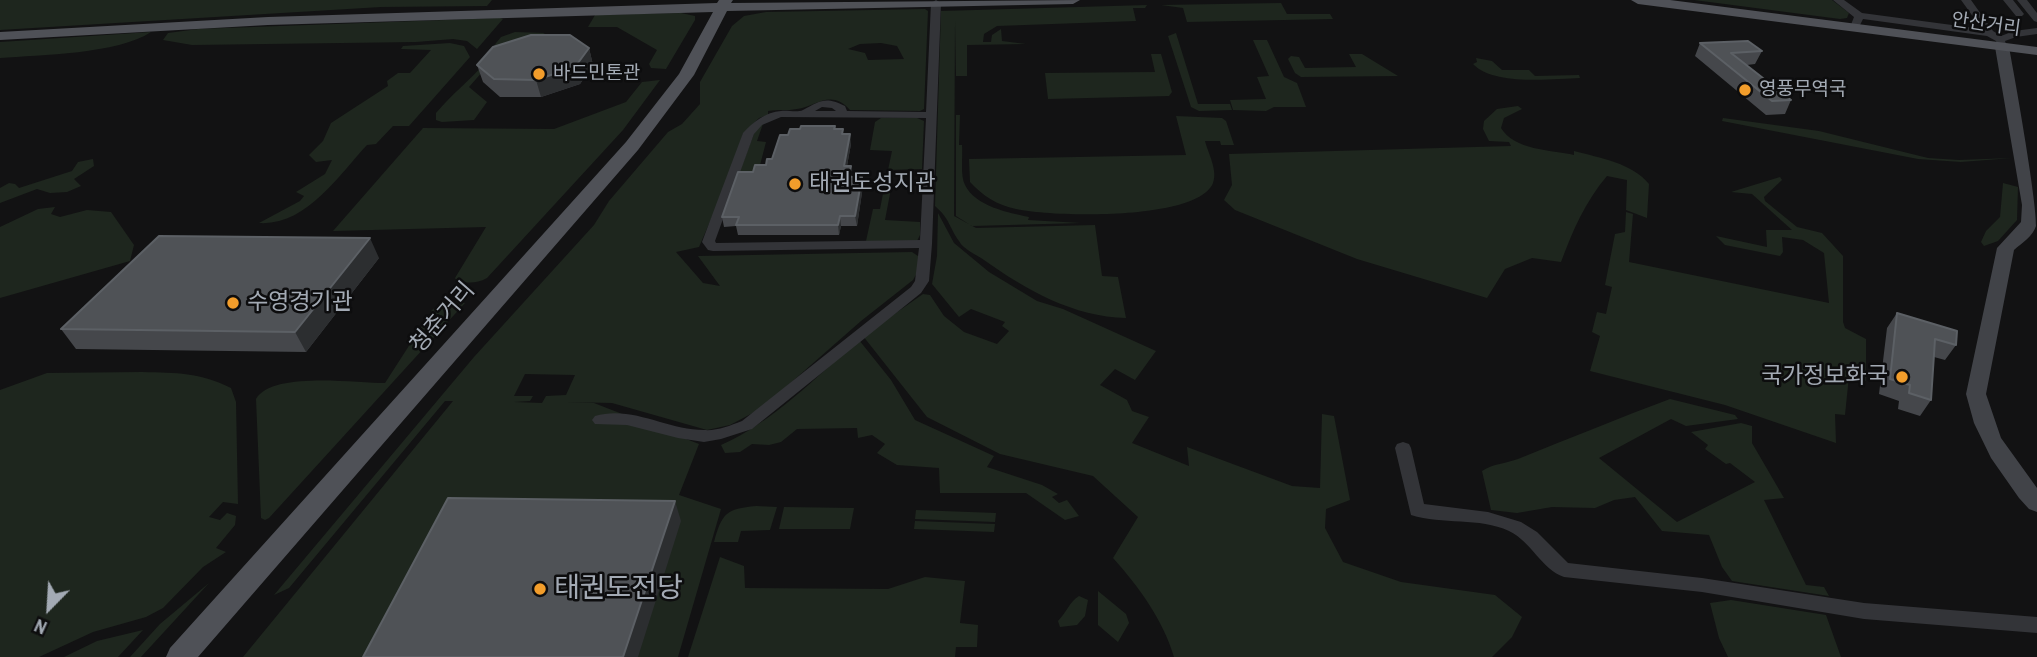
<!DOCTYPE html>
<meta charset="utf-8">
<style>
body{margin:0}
#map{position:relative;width:2037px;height:657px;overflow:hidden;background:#121213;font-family:"Archivo Narrow",sans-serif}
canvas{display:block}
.north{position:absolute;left:14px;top:573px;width:70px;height:70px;-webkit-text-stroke:5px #0d0d0e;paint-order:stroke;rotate:204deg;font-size:19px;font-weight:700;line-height:28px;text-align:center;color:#a3aab4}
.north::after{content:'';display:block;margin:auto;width:24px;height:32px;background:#a3aab4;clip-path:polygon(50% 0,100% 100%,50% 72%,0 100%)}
</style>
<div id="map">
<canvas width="2037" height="657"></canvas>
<div class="north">N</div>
</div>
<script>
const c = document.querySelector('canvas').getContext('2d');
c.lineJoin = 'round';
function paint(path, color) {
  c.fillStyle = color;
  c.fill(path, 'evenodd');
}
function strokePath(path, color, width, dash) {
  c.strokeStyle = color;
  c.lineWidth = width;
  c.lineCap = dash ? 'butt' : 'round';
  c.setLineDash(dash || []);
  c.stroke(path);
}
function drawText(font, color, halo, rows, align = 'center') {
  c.font = font + ' "Archivo Narrow","Noto Sans KR",sans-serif';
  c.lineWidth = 5;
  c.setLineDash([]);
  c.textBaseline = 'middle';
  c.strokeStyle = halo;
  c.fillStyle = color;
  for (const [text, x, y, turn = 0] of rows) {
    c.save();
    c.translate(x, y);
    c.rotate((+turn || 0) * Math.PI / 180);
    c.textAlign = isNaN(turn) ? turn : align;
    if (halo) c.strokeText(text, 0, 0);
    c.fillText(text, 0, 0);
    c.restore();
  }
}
paint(new Path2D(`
 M0 0H492L487 6 381 7 0 30Z
 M1694 0H1832L1849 13 1847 18 1840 19Z
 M1281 3 1287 14H1330L1333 19 1187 22 1183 8 1161 5Z
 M1147 5 1145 8H1133L1136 21 997 26 984 34 983 42H991L992 35 1001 29 1002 41 1026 44 967 45V76H956L955 21 954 216 976 228 1095 225 1102 276 1118 277 1126 318C1074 317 1026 290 984 260 977 255 963 249 959 241 949 227 950 219 935 206L941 11Z
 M925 9 928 11 924 109 920 111 850 110C831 88 815 107 797 109 787 111 777 109 768 111V115L759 118 743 134 728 180 699 247 676 252 703 283 720 286 698 256 912 252 918 256V271L913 280 861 321 762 408 730 425 707 430 612 403 566 402 594 403 699 444 679 495 721 509 678 657H243L453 401H445L289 588 274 595 474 357 594 225 609 201 668 132 682 124 700 104V82L732 26 744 16 766 12ZM881 43 897 46 904 59 868 60 865 53 848 49 860 44ZM525 374 575 375 566 395 546 396 542 403 514 402 530 401 533 396H514Z
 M681 13 695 16V20L666 69 651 68 649 64 657 50 617 27H588L595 15Z
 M500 18 503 19 477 49 467 41 453 39 416 42 192 45 163 40 168 33 198 29Z
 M151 32C118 54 40 55 0 58V42Z
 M515 32 545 33 491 62 469 87 487 102 474 120 442 122 436 120V113C452 94 469 81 485 63L483 59 501 37Z
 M1176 33 1198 104H1230L1232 110 1199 111 1191 107 1168 36Z
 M1253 40H1267L1284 77 1297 83 1306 107H1274L1266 111 1233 110 1230 100 1266 99 1257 77 1269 76Z
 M450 43 464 46 470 57 409 126H393L376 144 367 145C338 176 306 226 259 223L300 201 304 196 296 192 325 174 332 160 316 162 309 155 323 141 331 123 388 86 387 81 398 73H410L431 50 401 49 403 46Z
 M1151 54H1161L1172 92 1169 96 1048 99 1045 73 1155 72Z
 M1349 54H1362L1398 76 1301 77 1295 73 1288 59 1291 56 1299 57 1305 68 1356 67Z
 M1476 58 1492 61 1502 70H1529L1535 76 1579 75 1580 78C1552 79 1494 86 1473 64L1477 62Z
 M660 80 623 130 487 278C476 284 468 283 457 281L455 278 486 227 333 231 423 128 554 129 626 102 642 82Z
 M1518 106 1522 109 1504 118 1501 128C1514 150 1551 150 1574 155V151C1600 158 1632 163 1649 184L1647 218 1626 210 1627 180 1607 176C1585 202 1573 230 1561 262L1532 258 1505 269 1487 298 1357 259 1235 210 1224 200 1232 185 1229 154 1511 146 1509 142 1489 141 1483 129 1484 121 1497 109Z
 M956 115H960L959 145H962C963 157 960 175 965 185 975 206 1009 213 1029 217L1028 220 1081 223 972 226 956 216Z
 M1176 116 1222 118 1226 121 1234 145H1221L1220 141H1205C1208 153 1218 170 1213 183 1198 221 1051 217 1016 209 997 205 983 196 970 182L969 159 1186 155Z
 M917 118 924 121 922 169 888 170 892 151 870 150 875 122 881 118Z
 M1723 118 1819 131 1928 158 1959 160 2012 158 1961 162 1918 159 1722 121Z
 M764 121 757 141 766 142 758 173H739L755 131Z
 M93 159 94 166 74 179 81 186 67 192 50 193 37 189 0 203V188L9 183 15 184 19 188 72 171 78 162Z
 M887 173H894L885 220 920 222V235L917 241H866L873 209H880Z
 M1780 177 1782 180 1764 197 1765 201 1797 227 1822 233 1843 256V322L1845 328 1866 339V381L1849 376 1845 415 1835 414 1836 443 1725 405 1590 371 1600 336 1592 332 1597 312 1606 314 1612 287 1605 285 1615 234 1625 232 1626 212 1633 214 1629 262 1829 303 1824 253 1803 240 1782 237 1783 252 1780 256 1725 245 1716 236 1767 247 1766 230H1792L1752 194 1731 192Z
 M2003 183 2018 187 2017 220 1998 241 1984 246 1981 242 1986 231 2000 217Z
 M55 207 51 214 60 217 87 210 111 212 134 245 130 261 0 298V227L38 209Z
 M938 213 954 243 989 272 1037 301 1063 309 1156 351 1135 380 1115 369 1100 385 1127 400 1132 411 1149 417 1132 443 1189 466 1187 447 1292 486 1320 488 1322 414 1334 416 1350 500 1326 509 1325 528 1343 562 1401 582 1495 595 1522 617 1512 637 1492 657H1174C1163 620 1139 587 1113 558L1138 517 1093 476 1000 454 927 417 863 336 923 294 930 295 944 316 964 332 997 344 1009 331 1002 326 1005 322 971 309 959 317 932 284 937 256Z
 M457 301 465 303 269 518 265 520 261 518 256 399C272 371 355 383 385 383L432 310 442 303Z
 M859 340 891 380 915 420 994 456 987 467 1042 485 1058 494 1052 497 1059 503 1067 500 1079 516 1065 520 1026 493H940L939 468 897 465 877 453 885 444 872 435 858 438 857 428 797 429 781 442 769 445 752 444 740 452 725 453 721 445C773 422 816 377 859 340Z
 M142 372C177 373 199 372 231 388L236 402 238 504 223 502 209 517 220 520 227 513 236 516 235 525 216 548 226 552 203 567 163 608 146 617 93 632 39 657H0V390L47 373Z
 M1670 399 1735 415 1738 419 1686 426 1671 419 1599 458 1677 522 1755 482 1730 463 1726 464 1705 449 1708 445 1691 432 1741 423 1752 426V443L1784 498 1764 500 1806 585 1824 587 1829 596 1732 581 1722 567 1709 535 1662 531 1635 497 1614 500 1595 508 1552 507 1517 513 1491 510 1482 471C1494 463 1505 464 1518 459 1568 439 1619 418 1670 399Z
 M756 506 777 507 770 530 741 531 738 542H714C722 513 726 509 756 506Z
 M784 507 854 508 850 529H779Z
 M916 510 996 513 995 522 915 519Z
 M915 521 995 524 994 532 914 529Z
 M720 557 744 566 745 588 888 589 925 577 965 581 960 623 978 625 977 647H956L955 657H688Z
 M209 583 141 657H130L160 624Z
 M1098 591 1126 614 1129 623 1118 642 1098 625Z
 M1079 596 1088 600 1085 616 1077 625 1060 627 1058 621C1066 613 1070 601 1079 596Z
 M1731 600 1826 615 1841 657H1728L1719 638 1710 603Z
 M143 630 118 657H64L97 641Z`), '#1e261e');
paint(new Path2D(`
 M936 0 941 3 932 244 929 281 921 293 752 429 721 439 704 442 678 438 627 425 595 424 592 420 595 416C632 405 667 430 704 430 717 431 729 426 742 421L911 287 915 281 919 248 713 251 708 250 702 242 743 133C753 122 766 112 781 111 788 110 797 113 803 110 820 101 825 96 845 106L847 111 926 112 931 3ZM822 107 832 108 836 111H815ZM781 117 926 118 920 240 716 243 715 241 754 134 762 125Z
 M1833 0H1844L1862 13 1982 29 1961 0H1971L1993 31 2001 36 2014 31 2037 28V34L2016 37 2005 41 2007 47 2002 50 1999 49 1996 41 1987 36 1863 19 1858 29 1855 30 1850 27 1854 17Z
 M2003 0H2013L2024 14 2022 16H2016Z
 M2017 0H2027L2037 13V22L2034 21Z
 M1403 442 1409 444 1411 448 1424 504 1488 512 1521 522 1537 532 1568 563 1702 578 1864 603 2037 617V633L1864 619 1702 592 1564 577C1541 569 1532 542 1509 531 1479 517 1443 525 1411 515L1395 448 1397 444Z`), '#333438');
paint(new Path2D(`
 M2002 43 2009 47C2015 79 2037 202 2036 226 2033 236 2022 243 2014 250L1986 394 2001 438 2037 488V512L2029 509 2019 498 1991 458 1974 423 1966 394 1997 248 2021 222 2022 205 1995 47Z`), '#414348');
paint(new Path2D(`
 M719 0H733L731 3 1080 0 1073 4 727 11 694 75 638 150 198 657H166L170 648 626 142 679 74 713 12 268 25 0 40V32L268 17 717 3Z
 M1631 0H1670L2037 47V55L1638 4Z`), '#4f5157');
paint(new Path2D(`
 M1700 43 1762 51 1755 64 1747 65 1791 100 1785 114 1766 115 1695 56Z
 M589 48 593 65 580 84 541 97H500L483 82 477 65Z
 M835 126 836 129 844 134 851 144 847 166 852 177 863 186 857 226H841L839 235H738L736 226 724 227 722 217 753 172 766 165 772 159 800 129Z
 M379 258 306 352 76 349 61 329Z
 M1897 313 1956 345 1945 360 1934 357 1931 400 1920 416 1898 409 1899 401 1879 394 1887 328Z`), '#45474b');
paint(new Path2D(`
 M589 48 593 65 580 84 541 97 536 80Z
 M850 134 851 144 845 176 844 166Z
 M862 177 863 186 857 226 855 216Z
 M840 216 841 226 839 235 838 225Z
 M370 238 379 258 306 352 295 332Z
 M675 501 681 521 638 657H623Z`), '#2c2e30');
const building = new Path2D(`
 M531 35H570L589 48 575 67 536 80 494 79 477 65 493 47Z
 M1748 41 1762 51 1731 53 1791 100 1772 101 1700 43Z
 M801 126H835L834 129H843L842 134H850L844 166H851L849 177H862L855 216H840L838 225H736L739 217H722L738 172H753L755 165H766L767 159H772L780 135H788L790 129H800Z
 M159 236 370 238 295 332 61 329Z
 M1897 313 1957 331 1956 345 1935 339 1931 400 1909 393 1910 385 1890 379Z
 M448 498 675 501 623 657H363Z`);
paint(building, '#4f5256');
strokePath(building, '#5c6065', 2);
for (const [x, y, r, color] of [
 [539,74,7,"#f29d2b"],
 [1745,90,7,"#f29d2b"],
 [795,184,7,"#f29d2b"],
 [233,303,7,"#f29d2b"],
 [1902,377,7,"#f29d2b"],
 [540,589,7,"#f29d2b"]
]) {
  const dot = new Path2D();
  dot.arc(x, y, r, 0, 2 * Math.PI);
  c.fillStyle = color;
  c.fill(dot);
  strokePath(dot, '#0d0d0e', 2.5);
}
drawText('19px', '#a3aab4', '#0d0d0e', [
 ["안산거리",1986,25,8]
]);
drawText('19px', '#a3aab4', '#0d0d0e', [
 ["바드민톤관",553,74],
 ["영풍무역국",1759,90]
], 'left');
drawText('23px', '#a3aab4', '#0d0d0e', [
 ["태권도성지관",809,184],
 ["수영경기관",247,303],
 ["국가정보화국",1888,377,"right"]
], 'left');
drawText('23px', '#a3aab4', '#0d0d0e', [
 ["청춘거리",443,318,-49]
]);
drawText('28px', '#a3aab4', '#0d0d0e', [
 ["태권도전당",554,589]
], 'left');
</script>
